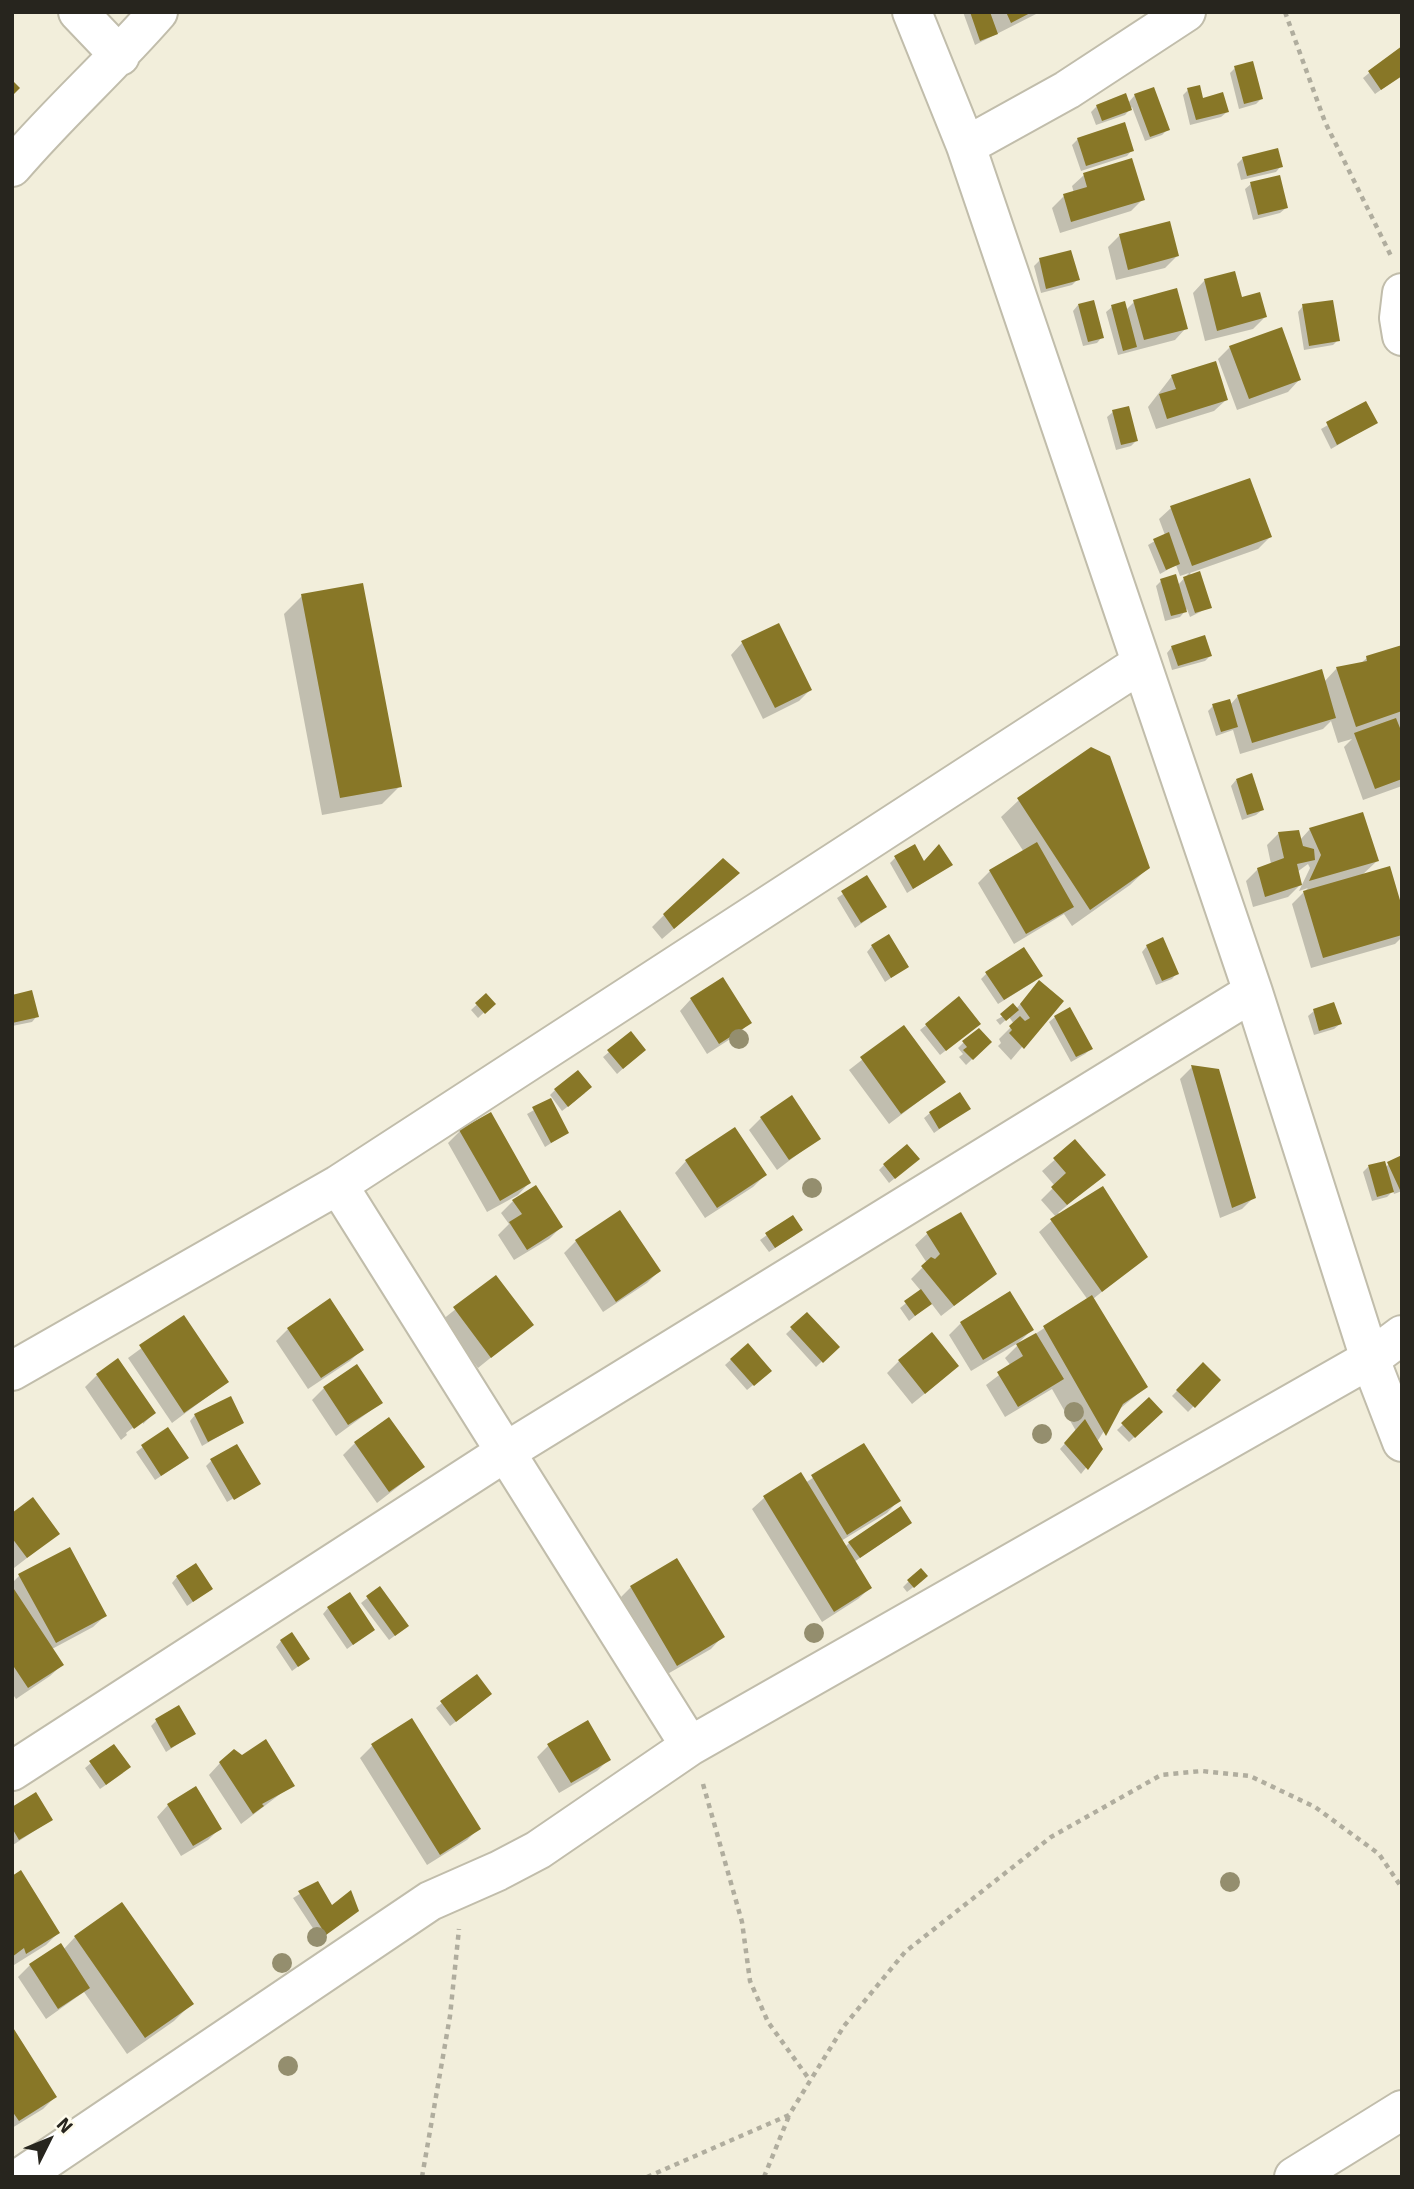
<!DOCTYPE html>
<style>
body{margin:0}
#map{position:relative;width:1414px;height:2189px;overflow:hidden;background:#f2eedb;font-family:Signika,sans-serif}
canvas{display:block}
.frame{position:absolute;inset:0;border:14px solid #27251e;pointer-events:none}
.north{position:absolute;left:14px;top:2105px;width:70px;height:70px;-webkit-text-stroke:5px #fefbec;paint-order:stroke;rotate:47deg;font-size:19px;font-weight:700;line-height:28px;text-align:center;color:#27251e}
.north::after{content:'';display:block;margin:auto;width:24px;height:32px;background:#27251e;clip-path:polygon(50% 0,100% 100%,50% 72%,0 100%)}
</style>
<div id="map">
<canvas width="1414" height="2189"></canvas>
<div class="frame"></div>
<div class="north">N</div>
</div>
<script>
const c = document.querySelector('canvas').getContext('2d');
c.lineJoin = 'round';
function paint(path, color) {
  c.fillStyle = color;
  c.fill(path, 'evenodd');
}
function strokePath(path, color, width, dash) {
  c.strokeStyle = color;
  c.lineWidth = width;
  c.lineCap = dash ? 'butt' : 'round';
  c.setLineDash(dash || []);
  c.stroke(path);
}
paint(new Path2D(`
 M963 12H1040L975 45Z
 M1402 46V75L1375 94 1363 78Z
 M1235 68 1261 99 1256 104 1239 109 1230 73Z
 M1188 90 1202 100 1227 112 1221 117 1190 125 1183 95Z
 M1135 95 1168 129 1162 135 1145 141 1132 107 1125 115 1096 125 1091 112 1097 106 1125 96 1128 103Z
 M1078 139 1132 150 1127 156 1081 171 1072 145Z
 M1243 158 1281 166 1276 172 1241 180 1237 164Z
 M1084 175 1143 199 1131 211 1060 233 1052 208 1064 196 1074 193 1072 186Z
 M1251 184 1286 208 1280 213 1253 220 1245 189Z
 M1120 235 1177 256 1165 268 1116 280 1108 247Z
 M1040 260 1078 279 1072 285 1041 293 1034 266Z
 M1234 273 1241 299 1265 317 1253 329 1205 341 1193 293 1204 281Z
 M1134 302 1186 328 1175 340 1118 355 1106 312 1112 307 1126 310Z
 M1078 305 1102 337 1097 343 1083 346 1073 311Z
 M1303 306 1338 340 1333 345 1304 350 1298 312Z
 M1230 347 1299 380 1288 392 1237 410 1218 359Z
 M1172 376 1226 400 1214 411 1156 429 1148 407Z
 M1365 404 1376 423 1331 449 1321 429Z
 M1113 412 1136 441 1131 446 1116 450 1107 417Z
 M1171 508 1270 537 1258 549 1190 573 1210 607 1190 617 1187 609 1180 617 1165 621 1156 586 1161 581 1178 585 1189 573 1180 576 1176 565 1160 574 1148 545 1165 535 1159 519Z
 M302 596 400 786 382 804 322 815 284 614Z
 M742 643 810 690 799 701 763 719 731 655Z
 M1172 647 1210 656 1205 661 1172 670 1167 653Z
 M1402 647V786L1363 800 1344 747 1352 739 1338 743 1331 721 1323 729 1240 754 1233 730 1216 736 1208 711 1213 706 1230 705 1238 696 1324 682 1337 668 1361 663 1367 658Z
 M1236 780 1262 810 1256 815 1242 820 1231 786Z
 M1019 800 1148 868 1130 885 1072 926 1064 914 1014 944 978 883 990 871 1024 852 1001 817Z
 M1310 829 1377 861 1361 876 1402 913V937L1395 944 1311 968 1292 904 1308 888 1299 891 1310 868 1308 864 1297 872 1300 885 1288 897 1253 907 1246 881 1258 869 1271 864 1267 845 1279 833 1300 840Z
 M895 858 923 864 951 865 907 893 890 863Z
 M867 878 885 907 855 928 837 898Z
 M726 884 662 939 652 927 664 915Z
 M872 946 907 967 885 982 867 952Z
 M1147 946 1177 973 1172 979 1156 985 1142 952Z
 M987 973 1035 981 998 1004 981 979Z
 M1028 995 1061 1001 1011 1060 998 1046 1001 1043 999 1039 1014 1024 1009 1017 1000 1025 996 1020 1016 1009Z
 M486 996 493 1004 478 1018 471 1010Z
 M12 997 37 1016 32 1022 12 1026Z
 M691 999 750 1022 738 1034 707 1054 680 1011Z
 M959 999 973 1029 940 1055 920 1030Z
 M1314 1011 1340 1024 1334 1029 1314 1035 1308 1016Z
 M1055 1017 1091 1049 1085 1054 1071 1062 1049 1022Z
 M904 1027 944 1082 889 1124 849 1070Z
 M964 1042H990L966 1065 959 1057 963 1054 958 1048Z
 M609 1052 638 1055 617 1074 603 1057Z
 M1192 1067 1254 1197 1242 1209 1220 1218 1180 1079Z
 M555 1090 585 1093 562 1111 550 1095Z
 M550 1101 567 1133 545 1147 527 1114Z
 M968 1109 934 1133 924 1118 930 1113Z
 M761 1118 819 1138 777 1170 749 1130Z
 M460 1131 529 1183 518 1195 487 1212 448 1143Z
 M1075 1142 1103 1175 1058 1213 1145 1257 1093 1299 1146 1387 1116 1412 1097 1442 1101 1449 1081 1474 1060 1449 1076 1431 1052 1389 1005 1417 986 1385 1011 1366 1005 1358 1018 1345 1088 1300 1039 1232 1056 1217 1041 1200 1055 1186 1042 1171Z
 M1402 1157V1191L1394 1194 1393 1191 1387 1197 1372 1201 1363 1172 1368 1167 1383 1163 1385 1167Z
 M686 1161 765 1175 753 1187 705 1218 675 1173Z
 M912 1164 889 1183 879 1170 884 1165Z
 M513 1201 561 1227 549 1239 514 1260 498 1235 509 1224 501 1213Z
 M620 1212 659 1271 647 1283 603 1312 564 1253 576 1241Z
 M792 1217 795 1235 769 1252 760 1240Z
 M927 1234 995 1274 941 1316 931 1303 909 1321 900 1308 921 1291 911 1279 927 1263 915 1245Z
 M496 1277 531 1325 478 1368 442 1320Z
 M1009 1294 1032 1330 1018 1343 971 1371 949 1335 961 1323Z
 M807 1314 837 1347 816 1367 786 1334Z
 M184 1317 227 1382 172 1423 128 1358Z
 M288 1329 362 1349 350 1361 308 1389 276 1341Z
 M747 1345 764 1376 747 1390 725 1365Z
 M899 1361 945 1377 912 1404 887 1373Z
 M1203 1364 1219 1380 1188 1412 1172 1396Z
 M97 1375 154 1413 143 1424V1420L126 1433 127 1435 121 1440 85 1387Z
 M324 1388 381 1403 336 1436 312 1400Z
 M1149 1400 1161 1412 1129 1442 1117 1430Z
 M195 1415 242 1423 202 1446 190 1421Z
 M168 1429 181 1463 155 1480 136 1452Z
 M355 1443 423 1467 377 1503 343 1455Z
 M864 1445 898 1501 887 1513 841 1541 845 1547 849 1543 904 1528 854 1562 870 1588 858 1599 822 1622 752 1509 764 1498 800 1475 805 1483Z
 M211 1461 258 1484 227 1502 206 1466Z
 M12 1515 58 1534 14 1568 12 1565Z
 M19 1576 105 1616 93 1627 52 1649 62 1665 50 1676 16 1699 12 1693V1583Z
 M177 1577 211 1589 187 1606 172 1583Z
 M909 1581H921L907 1592 903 1587Z
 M631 1587 722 1637 711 1649 664 1676 619 1599Z
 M380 1588 401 1631 389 1640 361 1603Z
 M328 1608 373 1630 347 1649 323 1614Z
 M281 1641 308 1659 292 1671 276 1647Z
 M484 1700 450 1726 436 1708 442 1703Z
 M156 1721 193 1734 166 1752 151 1726Z
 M412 1721 478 1829 467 1840 427 1865 360 1758 372 1746Z
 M549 1745 609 1759 597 1771 559 1793 537 1757Z
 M91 1763 123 1773 100 1789 85 1768Z
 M220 1763 292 1785 241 1824 209 1775Z
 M168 1805 219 1829 208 1840 181 1856 157 1817Z
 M12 1809 51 1820 13 1845Z
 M12 1878 58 1933 46 1945 14 1965Z
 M318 1883 331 1908 351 1916 320 1939 293 1898Z
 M75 1937 192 2003 174 2021 127 2054 84 1992 46 2019 18 1977 30 1965 63 1950Z
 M12 2029 55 2097 43 2109 12 2128Z`), '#0003');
paint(new Path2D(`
 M970 12H990L998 34 980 41Z
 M1006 12H1032L1011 23Z
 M1402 46V76L1381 90 1368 71Z
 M1253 61 1263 99 1244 104 1234 66Z
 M12 80 20 88 12 96Z
 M1200 85 1203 98 1223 92 1229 112 1196 120 1187 88Z
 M1154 87 1170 130 1150 137 1134 94Z
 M1126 93 1132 110 1102 121 1096 105Z
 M1125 122 1134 151 1086 166 1077 138Z
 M1278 148 1283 167 1247 176 1242 157Z
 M1132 158 1145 200 1071 222 1063 194 1087 187 1083 173Z
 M1280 175 1288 208 1258 215 1250 182Z
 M1170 221 1179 256 1128 270 1119 234Z
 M1071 250 1080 280 1046 289 1039 258Z
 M1235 271 1242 297 1260 292 1267 317 1217 331 1204 279Z
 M1177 288 1188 329 1144 340 1133 300Z
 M1094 300 1104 338 1088 342 1078 304Z
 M1333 300 1340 341 1309 346 1302 304Z
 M1125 301 1137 347 1123 351 1111 305Z
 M1282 327 1301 380 1249 399 1229 346Z
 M1216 361 1228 400 1167 419 1159 394 1176 389 1171 375Z
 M1366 401 1378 423 1337 445 1326 422Z
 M1129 406 1138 441 1121 445 1112 410Z
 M1250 478 1272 537 1192 566 1170 506Z
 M1169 532 1180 564 1166 570 1153 539Z
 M1200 571 1212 608 1195 613 1183 577Z
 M1176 574 1187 612 1171 616 1160 579Z
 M363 583 402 787 340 798 301 594Z
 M779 623 812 690 775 708 741 641Z
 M1205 635 1212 656 1178 666 1171 646Z
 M1402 645V711L1356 727 1336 667 1367 661 1366 656Z
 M1322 669 1336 718 1252 743 1237 695Z
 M1230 699 1238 727 1221 732 1212 704Z
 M1396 718 1402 733V779L1375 789 1354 733Z
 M1091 747 1110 756 1150 868 1090 910 1017 798Z
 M1252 773 1264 810 1247 815 1236 779Z
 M1363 812 1379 861 1309 881 1321 855 1309 828Z
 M1299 830 1303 846 1314 849 1315 860 1297 864 1302 885 1265 897 1257 868 1284 858 1278 832Z
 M1037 842 1074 907 1026 934 989 870Z
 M915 844 924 861 939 844 953 865 913 889 894 856Z
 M723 858 740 873 674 929 663 914Z
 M1390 866 1402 907V935L1323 958 1303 891Z
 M867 875 887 907 861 923 841 891Z
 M889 934 909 967 891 978 871 945Z
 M1163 937 1179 974 1162 981 1146 945Z
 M1024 947 1043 976 1004 1000 985 972Z
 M723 977 752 1023 719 1044 690 998Z
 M1039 980 1064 1001 1024 1049 1009 1033 1012 1030 1009 1026 1020 1016 1025 1021 1030 1018 1020 1004Z
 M32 990 39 1017 12 1023V995Z
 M486 993 496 1004 485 1014 475 1003Z
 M959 996 981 1024 946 1051 925 1024Z
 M1334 1002 1342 1024 1319 1031 1313 1009Z
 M1013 1003 1019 1010 1006 1021 1000 1014Z
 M1070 1007 1093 1049 1076 1057 1054 1016Z
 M904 1025 946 1082 901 1114 860 1057Z
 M979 1028 992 1042 973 1060 963 1050 967 1047 962 1041Z
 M631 1031 646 1050 623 1069 607 1050Z
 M1191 1065 1219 1069 1256 1198 1232 1208Z
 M578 1070 592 1087 568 1107 554 1089Z
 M960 1092 971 1109 939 1129 929 1112Z
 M792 1095 821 1139 789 1160 760 1117Z
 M551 1098 569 1133 551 1143 532 1107Z
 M491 1112 531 1183 500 1201 459 1130Z
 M735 1127 767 1175 717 1208 685 1160Z
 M1075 1139 1106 1175 1067 1205 1051 1187 1066 1173 1053 1158Z
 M907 1144 920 1159 895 1179 883 1164Z
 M1402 1155V1189L1400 1190 1387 1162Z
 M1385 1161 1394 1192 1377 1197 1368 1165Z
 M536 1185 563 1227 527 1250 509 1222 522 1214 512 1200Z
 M1103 1186 1148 1257 1102 1292 1050 1219Z
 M620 1210 661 1271 616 1302 575 1240Z
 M961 1212 997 1274 954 1306 921 1266 931 1257 935 1259 940 1254 926 1232Z
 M793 1215 803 1230 775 1248 765 1233Z
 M496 1275 534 1325 491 1358 453 1307Z
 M921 1289 932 1304 915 1316 904 1301Z
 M1010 1291 1034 1330 983 1360 960 1322Z
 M1092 1295 1148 1387 1123 1404 1106 1436 1043 1326Z
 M330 1298 364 1350 321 1378 287 1328Z
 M807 1312 840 1347 823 1363 790 1327Z
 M184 1315 229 1382 184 1413 139 1345Z
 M932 1332 959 1366 925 1394 898 1360Z
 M1036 1333 1064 1379 1018 1407 997 1372 1023 1356 1016 1344Z
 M748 1343 772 1371 754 1386 730 1359Z
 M118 1358 156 1413 134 1429 96 1374Z
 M1203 1362 1221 1380 1195 1408 1176 1390Z
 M357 1364 383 1403 348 1425 323 1387Z
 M231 1396 244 1423 208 1442 194 1414Z
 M1149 1397 1163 1412 1135 1438 1121 1423Z
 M389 1417 425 1467 389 1492 354 1442Z
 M1085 1419 1103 1449 1088 1470 1064 1443Z
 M168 1427 189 1458 161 1476 141 1445Z
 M864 1443 901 1501 847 1535 811 1475Z
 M237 1444 261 1484 234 1500 210 1459Z
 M801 1472 872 1588 834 1612 763 1496Z
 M33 1497 60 1534 27 1558 12 1538V1513Z
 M901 1506 912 1523 860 1558 848 1542Z
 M70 1547 107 1616 56 1643 18 1574Z
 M677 1558 725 1637 677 1666 630 1586Z
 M196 1563 213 1589 193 1602 176 1576Z
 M921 1568 928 1576 914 1588 907 1580Z
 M12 1586 64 1665 28 1688 12 1664Z
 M380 1586 409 1626 395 1636 366 1596Z
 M350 1592 375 1630 353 1645 327 1607Z
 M292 1632 310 1659 298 1667 280 1640Z
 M477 1674 492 1694 456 1722 440 1701Z
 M179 1705 196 1734 171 1748 155 1719Z
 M412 1718 481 1829 440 1855 371 1744Z
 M588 1720 611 1760 571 1783 547 1744Z
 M266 1739 295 1786 262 1804 264 1806 253 1814 219 1762 234 1749 242 1755Z
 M114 1744 131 1767 106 1785 89 1761Z
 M196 1786 222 1829 193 1846 167 1804Z
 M36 1792 53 1820 19 1840 12 1828V1807Z
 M21 1870 60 1933 26 1954 24 1948 12 1957V1876Z
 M318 1881 332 1905 351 1890 359 1911 326 1935 298 1891Z
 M122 1902 194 2004 145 2038 74 1936Z
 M61 1943 90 1988 58 2009 29 1964Z
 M12 2026 57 2097 19 2121 12 2111Z`), '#887727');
const minor = new Path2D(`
 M78 12 120 56
 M912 12 966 146 1253 992 1370 1359 1402 1442
 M966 146 1067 90 1186 12
 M12 167C58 113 111 66 158 12
 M1402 293 1399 318 1402 336
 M338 1185 690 1746
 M12 1371 338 1185 1140 664
 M12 1771 507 1451 1253 992
 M21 2177 430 1901 498 1871 538 1850 690 1746 1370 1359 1402 1335
 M1294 2177 1402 2110`);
strokePath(minor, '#c1bdab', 42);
strokePath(new Path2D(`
 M1285 12 1325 122 1392 258
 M703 1784 742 1922 750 1981 768 2022 809 2079
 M422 2177 450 2016 459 1929
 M647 2177 789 2115 844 2026 905 1952 1051 1837 1161 1775 1202 1771 1250 1776 1315 1807 1379 1854 1402 1888
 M764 2177 789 2116`), '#b0ad9e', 4.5, [5, 5]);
strokePath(minor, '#fff', 38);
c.fillStyle = '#948e6e';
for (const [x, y] of [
 [739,1039],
 [812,1188],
 [1074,1412],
 [1042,1434],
 [814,1633],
 [1230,1882],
 [317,1937],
 [282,1963],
 [288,2066]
]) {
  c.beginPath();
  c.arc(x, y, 10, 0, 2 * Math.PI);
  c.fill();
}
</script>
